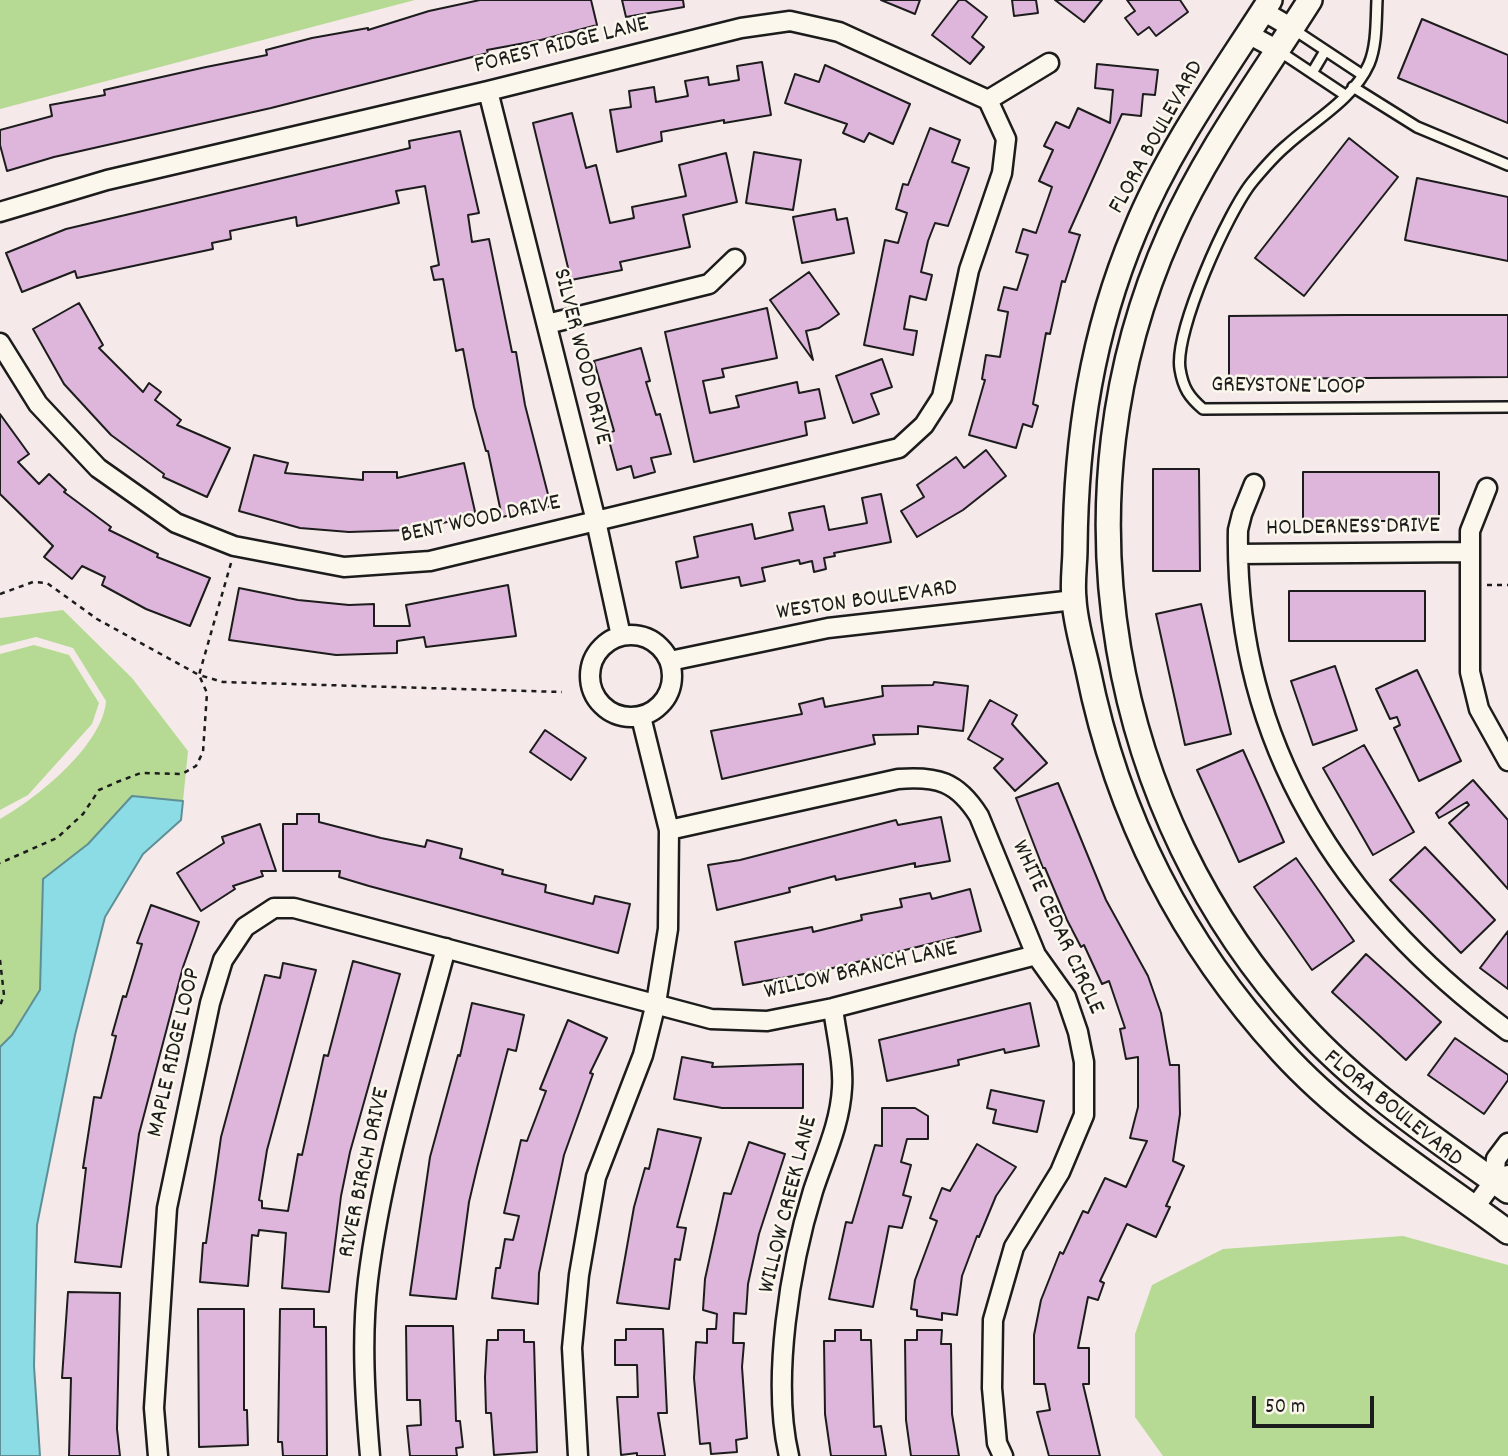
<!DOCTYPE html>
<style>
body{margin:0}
#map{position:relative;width:1508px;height:1456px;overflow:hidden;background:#f5eae9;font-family:Dekko,sans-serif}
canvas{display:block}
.scale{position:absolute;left:1252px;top:1396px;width:122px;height:32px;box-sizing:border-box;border:4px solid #1c1c1c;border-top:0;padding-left:9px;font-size:21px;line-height:24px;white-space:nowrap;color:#1c1c1c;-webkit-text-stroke:5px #fbf7ec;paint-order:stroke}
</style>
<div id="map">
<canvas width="1508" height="1456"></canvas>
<div class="scale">50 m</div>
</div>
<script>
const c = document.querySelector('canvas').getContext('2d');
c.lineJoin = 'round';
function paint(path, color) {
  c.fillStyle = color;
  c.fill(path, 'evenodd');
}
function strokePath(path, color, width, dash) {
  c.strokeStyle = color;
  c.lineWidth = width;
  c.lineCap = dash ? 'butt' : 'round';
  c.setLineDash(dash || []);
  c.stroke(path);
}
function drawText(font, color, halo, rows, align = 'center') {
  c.font = font + ' Dekko,sans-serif';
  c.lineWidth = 5;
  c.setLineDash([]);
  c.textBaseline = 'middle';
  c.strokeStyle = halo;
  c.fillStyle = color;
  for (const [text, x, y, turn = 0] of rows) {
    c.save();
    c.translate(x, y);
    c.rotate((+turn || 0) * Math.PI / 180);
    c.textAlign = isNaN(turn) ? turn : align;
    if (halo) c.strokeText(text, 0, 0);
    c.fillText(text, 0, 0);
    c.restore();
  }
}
paint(new Path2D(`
 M0 0H415L0 109Z
 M63 610 132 678 188 751 183 801 132 796 88 844 43 879 40 990 12 1035 0 1047V819C36 799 103 745 106 701L73 648 36 637 0 646V618Z
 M34 645 69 655 99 703 92 724 28 795 0 810V654Z
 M1403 1236 1508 1265V1456H1163L1135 1417V1334L1152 1285 1223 1249Z`), '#b6da94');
const water = new Path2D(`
 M132 796 183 801 181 820 143 854 105 917 75 1035 37 1225 34 1366 40 1456H0V1047L12 1035 40 990 43 879 88 844Z`);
paint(water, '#8bdce5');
strokePath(water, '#5f8f95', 2);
const building = new Path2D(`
 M480 0H591L597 25 541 40 487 50 488 53 271 108 54 157 7 171 0 145V130L52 116 50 105 105 95 104 90 206 67 267 55 266 50 312 38 368 28V30L429 11Z
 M622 0H683L684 7 626 17Z
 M881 0H920L915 14Z
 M959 0H965L987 17 972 37 984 47 970 64 932 35Z
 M1012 0H1036L1038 13 1014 16Z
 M1055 0H1102L1084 22Z
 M1127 0H1180L1188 12 1156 36 1149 27 1138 35 1125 18 1135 11Z
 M1422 19 1508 55V123L1398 78Z
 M762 62 771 115 724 123V120L661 132 662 141 617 152 610 110 631 107 629 91 654 87 656 102 688 96 685 81 708 77 709 85 739 80 737 66Z
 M1097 64 1158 70 1155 95 1143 94 1141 116 1122 114 1069 232 1080 235 1065 282 1062 281 1050 334 1046 333 1033 404 1038 406 1032 427 1023 424 1016 448 969 435 985 380 982 379 986 355 1000 357 1008 312 998 310 1004 287 1017 290 1028 255 1016 252 1023 229 1036 233 1052 187 1039 181 1053 150 1044 146 1056 122 1069 128 1078 108 1110 123 1113 90 1095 88Z
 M825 65 910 104 893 144 869 133 864 142 843 133 847 124 785 103 795 74 819 82Z
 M572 113 586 168 596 165 610 223 634 218 632 207 686 196 679 165 726 153 737 202 683 215 690 247 620 262 622 270 571 280 533 123Z
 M930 128 960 140 952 162 969 168 948 226 935 223 928 241 921 272 932 275 926 300 910 296 904 329 917 331 913 355 864 345 885 240 898 243 907 213 896 209 903 184 908 185Z
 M460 131 479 213 468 215 472 242 489 239 512 352H516L525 405 551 506 502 517 488 451H486L474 407 463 349 456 351 443 279 434 280 431 267 439 265 425 186 396 191 399 203 297 226 296 217 230 231 231 239 212 243 213 249 77 278 75 271 22 292 6 253 66 229 410 148 409 141Z
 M1349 138 1398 177 1304 296 1255 258Z
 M754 152 801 160 793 210 746 203Z
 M1417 178 1508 197V261L1405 240Z
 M835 209 837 220 847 218 854 253 802 263 793 217Z
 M809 272 839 314 819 328 806 331 813 360 770 300Z
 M79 303 103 345 99 348 143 392 149 383 161 392 155 400 181 420 177 425 230 448 207 497 163 477 164 474 111 435 64 384 33 329Z
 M767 308 777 358 722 369 724 377 703 381 710 413 739 407 736 396 797 382 799 393 819 389 825 418 805 422 807 435 694 462 665 332Z
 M1346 315H1508V377L1229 379V316Z
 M641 348 650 381 646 382 656 415 660 414 671 454 651 458 655 472 634 478 631 466 617 470 607 433 614 431 594 361Z
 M882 359 892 387 871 394 879 414 853 423 836 376Z
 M0 414 29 454 18 462 39 484 49 474 66 490 64 492 111 527 109 530 158 554 157 557 210 578 190 626 146 609 102 585 105 577 82 566 72 579 44 557 53 546 0 494Z
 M986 450 1006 476 963 510 917 537 901 511 924 497 917 485 956 457 964 468Z
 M254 455 288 463 285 473 363 480V472H397V478L464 463 476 516 409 530 349 532 300 528 239 511Z
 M1153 469H1199L1200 571H1153Z
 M1303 472H1439V521H1303Z
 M881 494 891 542 834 553 835 556 824 558 826 569 814 572 812 561 800 564 799 560 762 568 765 581 741 586 739 577 681 588 676 562 698 557 694 537 752 524 755 539 793 530 789 513 824 506 829 530 867 523 862 498Z
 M508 585 516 636 426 647 424 637 397 641V653L336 655 229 640 239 588 298 600 349 605 374 604V626H410L406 605Z
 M1289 591H1425V641H1289Z
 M1201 604 1231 734 1185 745 1156 614Z
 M1335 666 1357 730 1313 745 1291 681Z
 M1417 670 1461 761 1419 781 1394 728 1400 725 1397 717 1390 719 1376 689Z
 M934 682 968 686 963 731 918 726V734L873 735 875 744 722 779 711 731 802 714 799 704 823 698 825 707 883 696 882 686 933 685Z
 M990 700 1017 715 1012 724 1047 763 1015 791 994 768 1003 759 968 739Z
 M545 730 586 758 571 780 530 752Z
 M1364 745 1414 832 1373 855 1323 768Z
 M1243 750 1284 842 1239 862 1197 770Z
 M1473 780 1508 820V889L1449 823 1469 805 1467 802 1439 818 1436 813Z
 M1058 783 1106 900 1148 976 1161 1013 1170 1065H1179L1180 1114 1173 1161 1184 1166 1166 1206 1170 1207 1156 1237 1127 1224 1100 1281 1104 1283 1098 1300 1088 1297 1078 1348H1089V1384H1083L1100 1456H1049L1037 1412 1050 1410 1045 1384H1034V1335L1041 1300 1060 1252 1063 1254 1083 1211 1088 1213 1105 1178 1126 1187 1147 1141 1130 1138 1138 1107V1057L1126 1059 1120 1029 1125 1028 1109 981 1102 984 1084 945 1081 947 1067 920 1045 868H1043L1016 798Z
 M297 814H319V822L381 838 425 847 427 840 462 849 460 858 503 870 502 874 546 885 545 892 593 904 595 896 630 904 618 953 369 886 339 877 340 871H283V824H297Z
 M941 817 950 861 915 867V863L836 880 835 876 789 888 790 892 717 910 708 865 740 860 896 820 898 825Z
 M260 824 276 871H261L263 876 233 886 235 889 201 911 177 873 224 843 222 837Z
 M1425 847 1495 920 1461 953 1390 880Z
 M1296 858 1354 941 1312 970 1254 887Z
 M970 889 981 931 821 971 743 985 735 942 812 927 813 932 862 920 861 915 902 907 900 899 930 893 932 899Z
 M151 905 199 922 183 967 139 1134 121 1267 75 1262 86 1168H83L94 1097 101 1098 116 1036 112 1035 123 996 126 997 142 944 137 943Z
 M1508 931V989L1480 968Z
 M1366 954 1441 1022 1406 1060 1332 992Z
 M353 961 400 974 350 1152 341 1196 329 1292 282 1288 286 1233 259 1230 258 1236 252 1235 248 1286 200 1282 203 1243H206L221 1137 265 975 280 978 283 963 316 970 267 1150 259 1200 262 1201V1208L288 1211 298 1154 302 1155 324 1055 328 1056Z
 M472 1003 524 1015 516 1051 508 1049 477 1168 469 1202 456 1299 410 1295 430 1157 458 1055 460 1056Z
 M1030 1003 1039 1046 1005 1053 1004 1049 958 1060 959 1065 887 1081 879 1040Z
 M568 1020 607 1038 590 1073 593 1074 564 1155 539 1273 538 1304 492 1298 496 1268H500L505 1239 513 1240 519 1216 504 1213 521 1140 527 1141 546 1091 540 1089Z
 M1455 1038 1508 1075V1080L1484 1114 1428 1075Z
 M682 1057 713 1063 712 1067 803 1064V1108H722L674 1099Z
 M991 1090 1044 1101 1037 1132 993 1123 996 1110 987 1108Z
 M882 1108H915L928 1116V1139H907L901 1162 911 1165 903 1195 911 1197 902 1228 889 1226 873 1307 829 1299 846 1222 852 1223 875 1145 882 1146Z
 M658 1129 701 1138 677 1227 686 1228 680 1260 675 1259 669 1309 617 1303 634 1207 645 1168 649 1169Z
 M749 1142 785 1154 759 1234 748 1284 746 1314 734 1313 733 1343H744L742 1367 747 1438 736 1440 737 1452 711 1454 710 1443 700 1444 694 1378 696 1342 707 1343V1329H716L717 1314 703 1310 705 1279 724 1193 731 1194Z
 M977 1144 1016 1167 996 1196 979 1237 977 1236 962 1276 957 1315 942 1313V1320L917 1316V1310L911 1309 915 1280 937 1221 930 1218 942 1188 950 1191Z
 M68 1292 120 1293 117 1429 120 1456H69L71 1378H62Z
 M198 1309H244V1410H247L248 1445 199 1447Z
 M280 1309H314V1327H326L327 1456H283L282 1442H278Z
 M406 1326H453L456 1421H460L463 1447 456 1448 457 1456H410L407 1426 421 1425 420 1400H407Z
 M626 1329H663L667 1413H658L665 1456H637V1453L621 1455 617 1397H638L637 1365H615V1340H626Z
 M498 1330H524V1342H534L537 1452 494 1455 491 1413H486L485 1377 487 1340H498Z
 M835 1330H861V1340H871L874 1427 881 1426 886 1456H831L825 1414 824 1341H835Z
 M917 1330H942L941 1344H951L952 1414 959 1456H911L906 1420 905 1340H917Z`);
paint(building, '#deb5db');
strokePath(building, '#1c1c1c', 2);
const service = new Path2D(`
 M1377 0C1376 20 1377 45 1369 64 1353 100 1313 121 1286 146 1274 156 1263 169 1253 181 1228 211 1174 332 1180 369 1183 388 1189 397 1203 409L1508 407
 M1293 29 1361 74
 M1279 51 1345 95
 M1312 73 1325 51
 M1353 87 1417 127 1508 165`);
const minor = new Path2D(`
 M1263 11 1292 28
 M1248 34 1278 50
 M488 91 596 521 621 636
 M988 100 1049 63
 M0 212 107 180 488 91 741 28 790 21 839 32 988 100 1006 139 1002 173 969 270 942 397 924 425 899 448 430 561 344 567 234 546 176 523 98 468 38 404 0 343
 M547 324 709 284 735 259
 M1254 484 1242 514 1238 530C1234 743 1342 909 1508 1031
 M1487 488 1470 531V672L1479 709 1508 761
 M1238 554 1469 552
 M590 676a41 41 0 1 1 82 0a41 41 0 1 1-82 0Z
 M670 661 828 628 1074 600
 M669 830 898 779C937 776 957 781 979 816L1036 955 1066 997 1078 1032 1084 1062V1115L1060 1172 1014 1247 993 1320 992 1388 997 1443 1003 1456
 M1494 1181 1496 1159 1508 1143
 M1475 1207 1494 1181 1508 1175
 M158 1456 154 1408 167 1208 210 1003 223 960 245 927 274 908H294L711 1019 767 1021 833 1008 1036 955
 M370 1456C365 1398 361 1338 368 1280 382 1167 417 1057 446 948
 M578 1456 572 1348 579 1275 596 1177 643 1055 656 1003 668 929 669 830 641 717
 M789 1456C771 1380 790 1265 813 1191 824 1157 840 1125 842 1088 844 1062 836 1034 833 1008`);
const tertiary = new Path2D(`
 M1270 0C1222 75 1169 148 1135 231 1092 333 1076 438 1075 548 1075 565 1072 582 1074 599 1075 622 1083 647 1088 670 1117 814 1182 943 1282 1052 1347 1123 1431 1175 1508 1232
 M1310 0C1262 76 1207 150 1170 233 1052 497 1107 813 1302 1025 1361 1090 1436 1140 1508 1191`);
strokePath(service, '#1c1c1c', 14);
strokePath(minor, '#1c1c1c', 23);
strokePath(tertiary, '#1c1c1c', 28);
strokePath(new Path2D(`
 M231 563 199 675 223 682 562 692
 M1487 585H1508
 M0 594 33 582 47 583 97 619 199 675 207 693 203 752 196 766 182 774 141 773 117 782 99 790 83 814 57 838 0 863
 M0 960 4 995 0 1006`), '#1c1c1c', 2.5, [5, 5]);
strokePath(service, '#fbf7ec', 9);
strokePath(minor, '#fbf7ec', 18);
strokePath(tertiary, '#fbf7ec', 23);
drawText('24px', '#1c1c1c', '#fbf7ec', [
 ["FOREST RIDGE LANE",562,47,-14],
 ["FLORA BOULEVARD",1158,138,-61],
 ["SILVER WOOD DRIVE",580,357,76],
 ["GREYSTONE LOOP",1288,388,1],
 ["BENT WOOD DRIVE",481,521,-12],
 ["HOLDERNESS DRIVE",1353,529,-1],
 ["WESTON BOULEVARD",867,602,-8],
 ["WHITE CEDAR CIRCLE",1056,928,65],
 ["WILLOW BRANCH LANE",861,972,-13],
 ["MAPLE RIDGE LOOP",176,1053,-77],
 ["FLORA BOULEVARD",1392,1110,39],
 ["RIVER BIRCH DRIVE",366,1173,-78],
 ["WILLOW CREEK LANE",790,1205,-76]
]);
</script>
